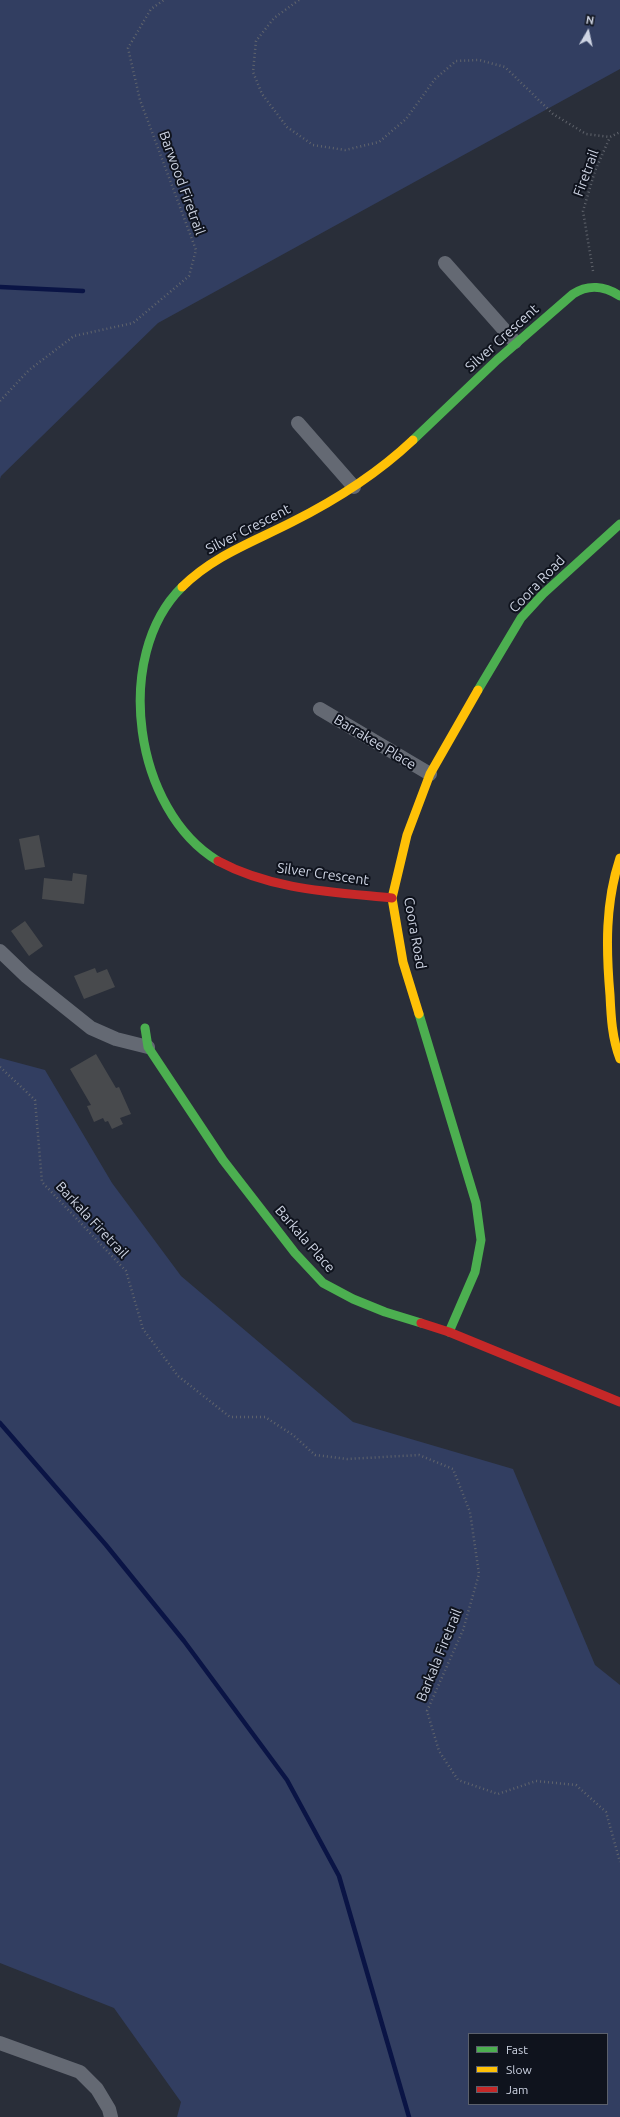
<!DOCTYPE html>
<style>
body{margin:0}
#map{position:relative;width:620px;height:2117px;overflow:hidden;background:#292e39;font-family:Ubuntu,sans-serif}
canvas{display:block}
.legend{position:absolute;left:468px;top:2033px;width:140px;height:72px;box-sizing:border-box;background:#0f131d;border:1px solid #5b606c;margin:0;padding:5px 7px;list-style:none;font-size:12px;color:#ced4e3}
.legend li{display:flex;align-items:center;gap:8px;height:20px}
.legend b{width:20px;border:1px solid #5b606c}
.north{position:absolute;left:568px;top:12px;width:40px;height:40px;-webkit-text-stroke:3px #0f131d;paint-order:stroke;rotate:9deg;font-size:11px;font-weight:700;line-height:16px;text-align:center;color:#ced4e3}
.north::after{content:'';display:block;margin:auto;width:14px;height:18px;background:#ced4e3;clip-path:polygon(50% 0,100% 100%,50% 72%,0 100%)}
</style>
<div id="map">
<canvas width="620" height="2117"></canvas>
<ul class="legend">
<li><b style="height:5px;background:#4caf50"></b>Fast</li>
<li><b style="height:5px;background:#ffc107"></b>Slow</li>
<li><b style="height:5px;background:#c62828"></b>Jam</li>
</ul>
<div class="north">N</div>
</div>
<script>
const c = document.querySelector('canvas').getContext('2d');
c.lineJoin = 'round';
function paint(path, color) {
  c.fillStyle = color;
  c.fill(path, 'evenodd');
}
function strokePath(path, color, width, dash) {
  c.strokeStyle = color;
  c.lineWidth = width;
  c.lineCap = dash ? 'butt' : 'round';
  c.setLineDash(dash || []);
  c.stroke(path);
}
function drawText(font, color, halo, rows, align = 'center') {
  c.font = font + ' Ubuntu,sans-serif';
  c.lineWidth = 4;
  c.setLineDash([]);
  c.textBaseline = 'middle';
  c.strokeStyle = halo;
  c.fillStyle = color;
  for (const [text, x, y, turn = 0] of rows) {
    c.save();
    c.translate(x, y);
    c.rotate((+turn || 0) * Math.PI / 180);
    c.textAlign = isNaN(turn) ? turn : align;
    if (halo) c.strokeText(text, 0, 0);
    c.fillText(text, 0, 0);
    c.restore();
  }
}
paint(new Path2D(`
 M0 0H620V69L158 323 1 476 0 479Z
 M0 1058 45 1070 112 1183 181 1276 353 1422 513 1469 595 1665 620 1685V2117H177L181 2102 114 2008 0 1963ZM469 2034H607V2104H469Z`), '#323e61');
strokePath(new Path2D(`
 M0 287 83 291
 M0 1423 106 1545 184 1641 287 1780 339 1876 409 2117`), '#0a1445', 4.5);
paint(new Path2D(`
 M39 835 45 867 25 870 19 839Z
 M73 873 87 875 84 904 42 899 44 878 72 881Z
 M25 921 43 946 29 956 11 931Z
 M95 968 97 973 107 969 115 987 84 999 74 976Z
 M96 1054 116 1088 119 1087 131 1114 120 1118 123 1124 112 1129 108 1121 105 1122 103 1118 94 1122 87 1106 91 1105 70 1069Z`), '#484a4d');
strokePath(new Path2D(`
 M299 0 274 18 256 41 253 72 262 94 287 127 313 145 345 150 379 142 406 119 435 79 456 61 479 60 505 67 553 114 586 134 610 137 620 132
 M593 271 583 211 595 171 610 137
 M0 401 29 370 74 336 133 323 189 276 196 250 140 100 128 48 151 9 164 0
 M0 1067 35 1100 42 1182 126 1271 143 1329 178 1376 230 1417H265L293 1435 315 1455 347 1459 419 1455 453 1469 470 1512 479 1574 463 1630 427 1711 439 1751 458 1780 498 1794 536 1781 576 1785 606 1812 620 1862`), '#60646c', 2.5, [1, 3]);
strokePath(new Path2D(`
 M445 263 515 342
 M298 423 354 487
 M320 709 430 774
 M0 951 26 976 91 1028 116 1039 148 1047
 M0 2043 80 2072 97 2089 109 2109 111 2117`), '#646973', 14);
strokePath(new Path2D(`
 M413 440 497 360 573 294C588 284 605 286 620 296
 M182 587C112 656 134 811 218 861
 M478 690 521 618 543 594 620 524
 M419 1014 476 1203 481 1240 475 1272 449 1332
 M145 1028 148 1047 223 1160 295 1253 323 1283 353 1299 385 1312 421 1323`), '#4caf50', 9);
strokePath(new Path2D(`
 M182 587C213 556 253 542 292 522 336 500 377 474 413 440
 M620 858C605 903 606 949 610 995 611 1017 612 1038 620 1059
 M419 1014 403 962 392 898 407 835 430 774 478 690`), '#ffc107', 9);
strokePath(new Path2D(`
 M218 861C272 890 332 892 392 898
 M421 1323 449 1332 620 1402`), '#c62828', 9);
drawText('14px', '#ced4e3', '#0f131d', [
 ["Firetrail",586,173,-70],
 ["Barwood Firetrail",182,183,70],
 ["Silver Crescent",502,338,-42],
 ["Silver Crescent",248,529,-27],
 ["Coora Road",537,584,-46],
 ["Barrakee Place",375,742,31],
 ["Silver Crescent",323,874,8],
 ["Coora Road",415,933,80],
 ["Barkala Firetrail",92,1220,47],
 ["Barkala Place",305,1239,49],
 ["Barkala Firetrail",439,1655,-68]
]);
</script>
